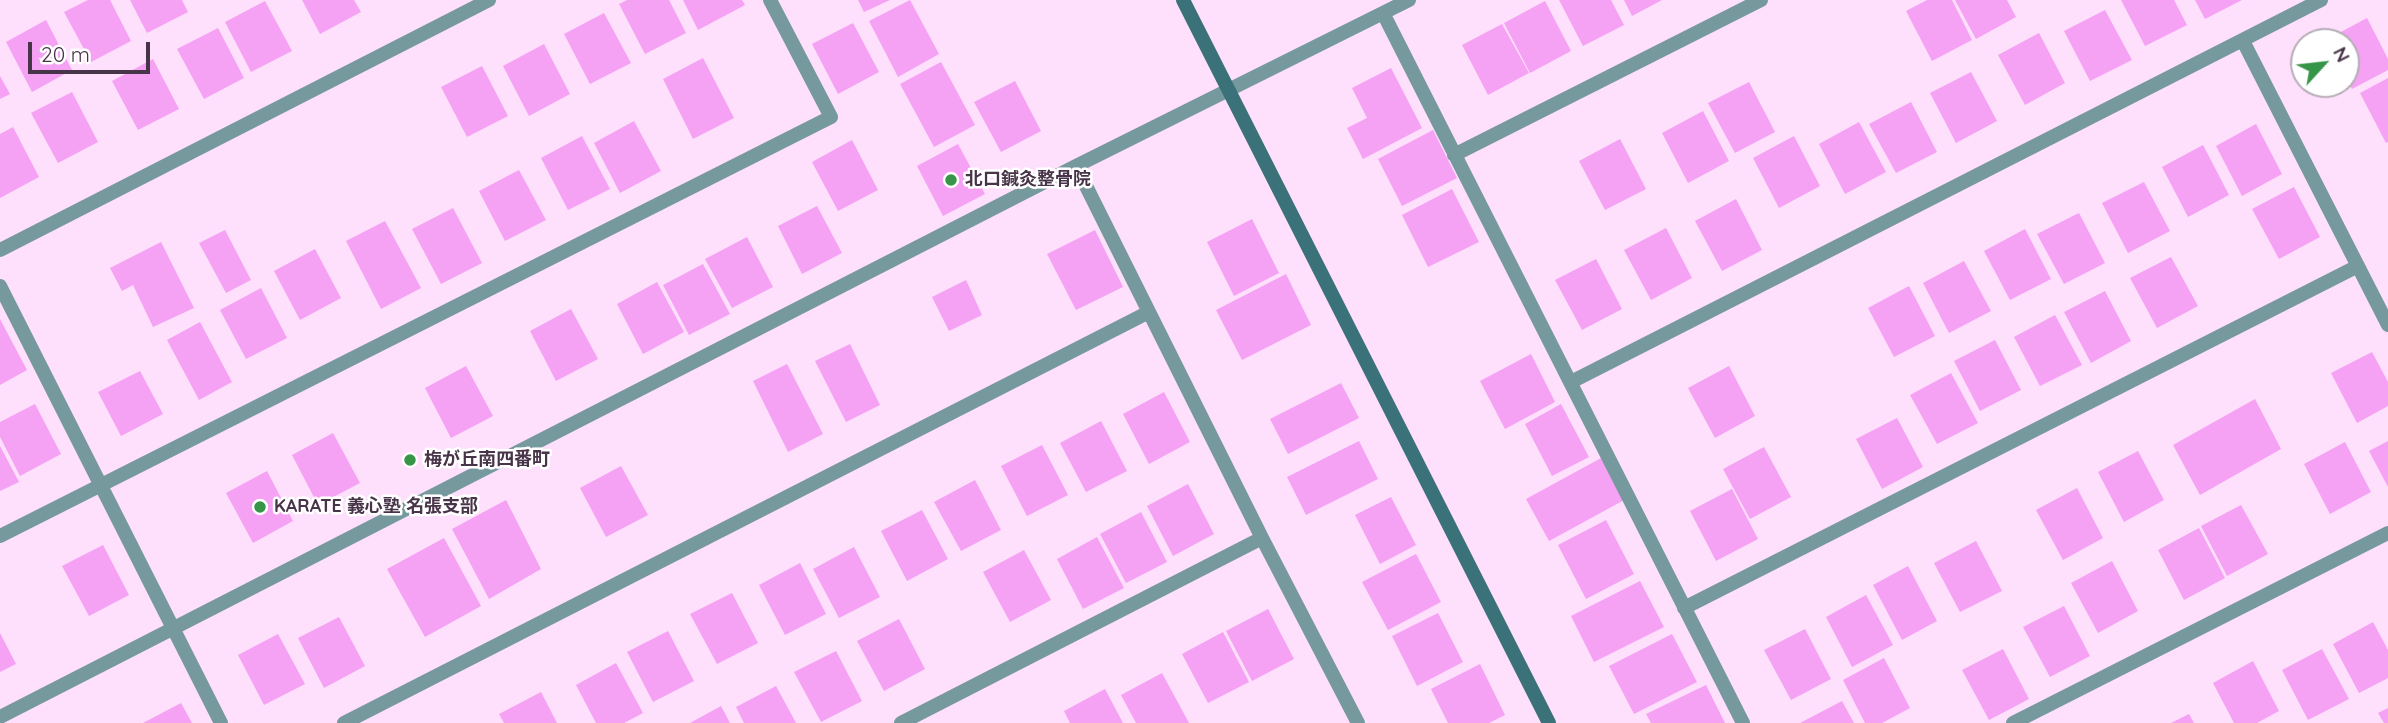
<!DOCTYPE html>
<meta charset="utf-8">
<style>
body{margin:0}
#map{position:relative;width:2388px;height:723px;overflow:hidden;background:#fedffc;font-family:Quicksand,sans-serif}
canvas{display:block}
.north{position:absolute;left:2290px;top:28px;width:70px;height:70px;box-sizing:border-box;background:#fff;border:2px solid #b6aeb6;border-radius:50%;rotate:63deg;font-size:19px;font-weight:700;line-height:28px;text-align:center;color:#483448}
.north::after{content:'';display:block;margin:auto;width:24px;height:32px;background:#369549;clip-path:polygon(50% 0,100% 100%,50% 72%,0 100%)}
.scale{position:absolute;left:28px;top:42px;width:122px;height:32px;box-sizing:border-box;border:4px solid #483448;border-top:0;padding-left:9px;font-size:21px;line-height:24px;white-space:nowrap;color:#483448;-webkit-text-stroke:5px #fff;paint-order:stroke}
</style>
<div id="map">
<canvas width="2388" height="723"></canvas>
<div class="north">N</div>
<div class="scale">20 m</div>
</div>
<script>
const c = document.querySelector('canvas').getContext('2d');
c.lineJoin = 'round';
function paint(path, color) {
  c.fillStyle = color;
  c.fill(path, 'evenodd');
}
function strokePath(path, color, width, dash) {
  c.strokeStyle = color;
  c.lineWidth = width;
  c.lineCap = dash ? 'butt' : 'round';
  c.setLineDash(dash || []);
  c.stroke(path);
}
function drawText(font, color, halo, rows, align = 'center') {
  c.font = font + ' Quicksand,"Noto Sans JP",sans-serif';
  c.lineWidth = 5;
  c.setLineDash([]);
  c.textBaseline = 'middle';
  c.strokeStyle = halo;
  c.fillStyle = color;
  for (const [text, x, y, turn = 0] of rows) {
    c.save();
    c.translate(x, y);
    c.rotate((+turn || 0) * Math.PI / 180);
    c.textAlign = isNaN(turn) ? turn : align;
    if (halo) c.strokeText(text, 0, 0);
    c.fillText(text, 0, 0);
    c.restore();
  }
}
paint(new Path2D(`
 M88 0H110L131 41 91 62 64 12Z
 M130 0H182L188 12 147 33Z
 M302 0H354L361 12 320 34Z
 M627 0H669L686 33 645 54 619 4Z
 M683 0H742L745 5 698 30Z
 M858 0H890L864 12Z
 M910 0 939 54 898 77 869 21Z
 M1559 0H1611L1624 25 1583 46Z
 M1624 0H1662L1632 16Z
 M1927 0H1952L1972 40 1932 61 1906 11Z
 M1955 0H2007L2016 17 1976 39Z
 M2121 0H2174L2187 25 2145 46Z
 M2195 0H2242L2205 19Z
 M265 1 292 51 251 72 225 22Z
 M1545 1 1571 51 1530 73 1504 23Z
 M2105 10 2132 60 2090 81 2064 31Z
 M604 13 631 63 590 84 564 34Z
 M2367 18 2388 59V70L2352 89 2346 78V42H2327L2326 40Z
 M46 20 72 70 32 92 6 42Z
 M853 23 879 72 838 94 812 44Z
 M1502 24 1529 73 1488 95 1462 45Z
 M218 28 244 78 204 99 177 49Z
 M2039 33 2065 83 2025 105 1998 55Z
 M544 44 570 94 529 116 503 66Z
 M703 58 734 118 693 139 663 79Z
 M153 59 179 109 138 130 112 81Z
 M941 62 975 125 934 147 900 84Z
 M482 66 508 116 467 137 441 87Z
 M1391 68 1422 128 1363 159 1347 128 1367 118 1352 88Z
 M1971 72 1997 121 1956 143 1930 93Z
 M0 76 10 94 0 99Z
 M2388 78V142L2386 143 2360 93Z
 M1015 81 1041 131 1001 152 974 102Z
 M1749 82 1775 132 1735 153 1708 103Z
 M72 92 98 142 58 163 31 113Z
 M1911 102 1937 152 1896 173 1869 124Z
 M1703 111 1729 161 1688 183 1662 133Z
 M634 121 661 171 620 193 594 143Z
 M1859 122 1886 172 1845 194 1819 144Z
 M2256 124 2282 174 2242 196 2216 146Z
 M13 127 39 177 0 198V134Z
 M1433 130 1457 178 1402 206 1378 159Z
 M582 136 610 189 568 210 541 158Z
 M1794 136 1820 186 1779 208 1753 158Z
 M1620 139 1646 189 1605 210 1579 161Z
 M852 140 878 190 838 211 812 162Z
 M958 144 985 194 943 216 917 166Z
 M2203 145 2229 195 2188 217 2162 167Z
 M519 170 546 220 505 241 479 191Z
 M2144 182 2170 231 2128 253 2102 203Z
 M2294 187 2320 237 2279 259 2252 209Z
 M1452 189 1479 242 1428 267 1402 215Z
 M1736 199 1762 250 1722 271 1695 221Z
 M817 206 842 253 802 274 778 226Z
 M453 208 482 263 441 284 412 229Z
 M2079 213 2105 263 2064 284 2037 234Z
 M1252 219 1279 273 1234 296 1207 242Z
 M385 221 421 288 381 309 346 241Z
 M1666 228 1692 278 1651 300 1624 250Z
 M2025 229 2051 279 2010 300 1984 251Z
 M225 230 251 280 226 293 199 243Z
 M1095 230 1123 287 1076 310 1047 254Z
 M747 237 773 287 732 308 705 259Z
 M161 242 194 308 153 327 133 285 122 291 110 268Z
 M315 249 341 298 300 320 274 271Z
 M2171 257 2198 306 2157 328 2130 278Z
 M1596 259 1622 309 1582 330 1555 280Z
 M1964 261 1991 311 1949 333 1923 283Z
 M703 264 730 314 689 335 663 285Z
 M1286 274 1311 325 1242 360 1216 310Z
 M966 280 982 315 949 331 932 297Z
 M657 282 684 332 643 354 617 304Z
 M1909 286 1935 336 1894 357 1868 308Z
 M261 288 287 338 246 359 220 310Z
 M2105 291 2131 341 2091 363 2064 312Z
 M571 309 598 359 556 381 530 331Z
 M2055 315 2082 365 2040 386 2014 337Z
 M0 319 27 370 0 385Z
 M200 322 232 382 199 400 167 340Z
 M1995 340 2021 390 1980 411 1954 361Z
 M850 344 880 405 846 422 815 361Z
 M2372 352 2388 382V406L2357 423 2331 373Z
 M1531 354 1555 402 1505 429 1480 381Z
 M787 364 823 434 788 452 753 381Z
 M466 366 493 416 451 438 425 388Z
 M1729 366 1755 416 1715 438 1688 388Z
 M140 371 163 414 121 436 98 392Z
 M1951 373 1978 423 1937 444 1910 395Z
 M1341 383 1359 418 1288 454 1270 419Z
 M1164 392 1190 442 1149 464 1123 414Z
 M2255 399 2281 449 2200 495 2173 445Z
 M35 404 61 454 20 476 0 437V422Z
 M1561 404 1589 457 1552 476 1525 424Z
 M1897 418 1923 467 1882 489 1856 439Z
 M1101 421 1127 471 1086 492 1060 443Z
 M333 433 360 483 318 505 292 455Z
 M1359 441 1378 479 1306 515 1287 477Z
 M2388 441V487L2369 451Z
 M2345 442 2371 492 2330 514 2304 464Z
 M1042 445 1068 495 1027 516 1001 466Z
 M0 446 19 482 0 491Z
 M1764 447 1791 497 1750 519 1723 469Z
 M2138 451 2164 500 2124 522 2098 472Z
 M1603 457 1626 499 1549 541 1526 499Z
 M621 466 648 515 606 537 580 488Z
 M267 471 293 521 253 543 226 493Z
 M975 480 1001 530 961 551 934 502Z
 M1188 484 1214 534 1173 556 1147 506Z
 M2077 488 2103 538 2063 560 2036 510Z
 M1732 489 1758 539 1716 561 1690 511Z
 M1391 497 1416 545 1380 564 1355 515Z
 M506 500 541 569 489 599 452 529Z
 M2241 505 2268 554 2227 576 2201 526Z
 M922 510 948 559 907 581 881 531Z
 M1141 512 1167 562 1126 583 1100 534Z
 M1606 520 1634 574 1586 599 1558 545Z
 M2199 528 2225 578 2184 600 2158 550Z
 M1097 537 1124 588 1083 609 1057 559Z
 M444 538 481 606 425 637 387 569Z
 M1976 541 2002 591 1960 612 1934 563Z
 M103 545 129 595 89 616 62 566Z
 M854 547 880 597 839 618 813 569Z
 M1024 550 1051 600 1010 622 983 572Z
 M1416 554 1441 602 1388 630 1362 582Z
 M2112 561 2138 611 2098 633 2071 583Z
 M800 563 826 614 785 635 759 585Z
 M1908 566 1937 621 1902 640 1873 585Z
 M1640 581 1664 627 1594 662 1571 616Z
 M732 593 758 643 717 664 690 614Z
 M1866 595 1893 645 1852 667 1826 617Z
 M2064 606 2090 656 2050 677 2023 627Z
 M1268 609 1294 659 1252 681 1226 631Z
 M1438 613 1463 662 1417 686 1392 636Z
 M339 617 365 666 324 688 298 638Z
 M899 619 925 669 884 691 857 641Z
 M2373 622 2388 650V678L2359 693 2333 644Z
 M1805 629 1831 679 1791 700 1764 650Z
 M668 631 694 681 653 702 627 652Z
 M1223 632 1249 682 1208 703 1182 654Z
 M0 633 16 664 0 672Z
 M278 634 305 684 264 705 238 655Z
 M1672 634 1697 682 1634 714 1609 666Z
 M2003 649 2029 699 1989 720 1962 670Z
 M2322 649 2349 699 2308 720 2282 670Z
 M836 651 862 701 821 722 794 672Z
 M1884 658 1910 708 1882 723H1865L1843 680Z
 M2253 661 2279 711 2257 723H2234L2213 683Z
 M616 663 643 713 624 723H596L576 685Z
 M1480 664 1505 715 1489 723H1448L1431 689Z
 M1162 673 1189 723H1136L1121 695Z
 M1706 685 1725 723H1651L1646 714Z
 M776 686 796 723H744L736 707Z
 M1105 689 1123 723H1070L1064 711Z
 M541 692 557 723H504L499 714Z
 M1842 701 1854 723H1800Z
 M181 703 192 723H143Z
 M721 706 730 723H690Z
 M2388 708V723H2384L2378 713Z
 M2189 714 2194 723H2171Z`), '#f5a1f4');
strokePath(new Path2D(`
 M1383 13 1743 723
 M2243 41 2388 325
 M1454 155 1761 0
 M1076 166 1262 538 1358 723
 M0 250 489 0
 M0 286 221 723
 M1571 382 2321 0
 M0 536 831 117 770 0
 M1684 608 2358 266
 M0 717 1076 166 1409 0
 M344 723 1149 312
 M901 723 1262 538
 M2013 723 2388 533`), '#76999d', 14);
strokePath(new Path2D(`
 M1183 0 1549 723`), '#3b7179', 14);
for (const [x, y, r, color] of [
 [951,180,7,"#369549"],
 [410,460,7,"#369549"],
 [260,507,7,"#369549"]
]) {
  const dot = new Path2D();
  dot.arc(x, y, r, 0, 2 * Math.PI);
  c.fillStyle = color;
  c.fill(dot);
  strokePath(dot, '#fff', 2.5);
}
drawText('bold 18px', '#483448', '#fff', [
 ["北口鍼灸整骨院",965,180],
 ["梅が丘南四番町",424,460],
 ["KARATE 義心塾 名張支部",274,507]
], 'left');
</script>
